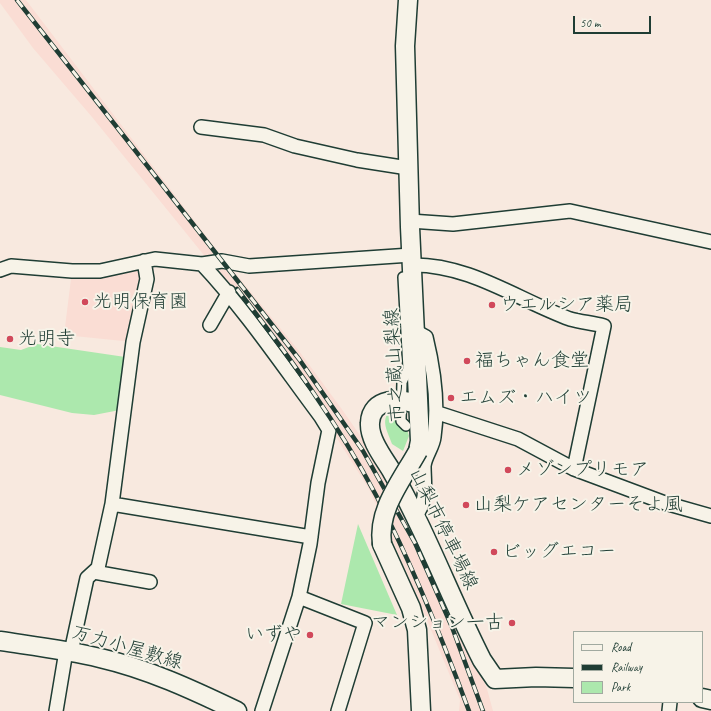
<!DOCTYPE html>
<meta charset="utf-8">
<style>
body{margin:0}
#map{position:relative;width:711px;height:711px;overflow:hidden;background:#f8e9df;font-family:Caveat,sans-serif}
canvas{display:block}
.legend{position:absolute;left:573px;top:631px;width:130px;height:72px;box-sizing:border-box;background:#f7f3e8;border:1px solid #a1aaa0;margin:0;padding:5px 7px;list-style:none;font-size:12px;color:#1f3d34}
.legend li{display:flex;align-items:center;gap:8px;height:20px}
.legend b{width:20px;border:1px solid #a1aaa0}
.scale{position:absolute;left:573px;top:16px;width:78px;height:18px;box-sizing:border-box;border:2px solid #1f3d34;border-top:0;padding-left:5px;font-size:12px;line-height:14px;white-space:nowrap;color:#1f3d34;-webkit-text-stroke:3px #f7f3e8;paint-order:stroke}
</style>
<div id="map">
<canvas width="711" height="711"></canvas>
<ul class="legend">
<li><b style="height:5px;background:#f7f3e8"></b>Road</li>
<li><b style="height:5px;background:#1f3d34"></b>Railway</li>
<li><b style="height:11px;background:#ace8ad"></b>Park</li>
</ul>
<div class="scale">50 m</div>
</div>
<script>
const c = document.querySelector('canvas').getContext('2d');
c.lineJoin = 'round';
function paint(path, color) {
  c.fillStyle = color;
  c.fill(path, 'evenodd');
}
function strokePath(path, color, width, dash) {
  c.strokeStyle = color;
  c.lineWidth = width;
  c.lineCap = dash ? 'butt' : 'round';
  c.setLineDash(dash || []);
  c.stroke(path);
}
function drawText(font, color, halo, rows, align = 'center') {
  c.font = font + ' Caveat,"Klee One",sans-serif';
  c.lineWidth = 4;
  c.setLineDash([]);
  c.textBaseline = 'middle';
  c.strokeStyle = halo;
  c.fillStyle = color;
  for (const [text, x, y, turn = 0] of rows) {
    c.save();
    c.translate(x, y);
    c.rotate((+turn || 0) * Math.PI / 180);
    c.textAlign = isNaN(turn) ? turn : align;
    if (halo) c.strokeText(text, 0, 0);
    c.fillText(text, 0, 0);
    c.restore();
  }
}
paint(new Path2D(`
 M0 0H26L222 257 299 351 341 408 366 444 424 548 469 645 487 689 493 711H459L460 700 415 591 369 489 324 418 220 275 92 117 33 48 0 3Z
 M144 261 133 342 64 335 72 271Z`), '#faddd4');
paint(new Path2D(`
 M37 344 132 358 125 409 94 415 72 413 0 395V347L21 350Z
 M393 407 401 427 407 429 409 436 403 451 392 444C387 429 379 420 393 407Z
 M358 524 397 615 341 604Z`), '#ace8ad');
const pedestrian = new Path2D(`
 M403 277 408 369 402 382 401 421 406 426`);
const minor = new Path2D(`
 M201 127 264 135 295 146 357 160 408 168
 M410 221 453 224 570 211 711 242
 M202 264C246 311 282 365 321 417L329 430 318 483 310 544 299 597 262 711
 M412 265C469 264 518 300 570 319 581 322 593 323 604 326L574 469
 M0 270 11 266 72 271H100L155 259 202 264 222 261 249 266 411 255
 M210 325 229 292
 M415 331 426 337C434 370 439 403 434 437 433 447 425 456 424 466 424 483 428 501 416 515
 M438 413 518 439 574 469 665 503 711 516
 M112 504 311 537
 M94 572 150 582
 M299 597 365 623 338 711
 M71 652 87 578 98 568 112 504 133 342 147 279 144 261
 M56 711 66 651
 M669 711 670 702`);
const secondary = new Path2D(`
 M408 0 405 46 410 227 420 441 418 451
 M418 405C401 398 371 397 370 423 369 439 383 457 391 470 426 531 450 597 482 660L495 679 536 677 574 678
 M382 544 411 608 417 630 421 711
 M0 641C33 646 67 650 100 658 148 669 193 690 237 711
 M702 698 711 700`);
strokePath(pedestrian, '#1f3d34', 12);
strokePath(minor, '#1f3d34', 16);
strokePath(secondary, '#1f3d34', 21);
strokePath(pedestrian, '#f7f3e8', 9);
strokePath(minor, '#f7f3e8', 13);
strokePath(secondary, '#f7f3e8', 18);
const rail = new Path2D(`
 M17 0 299 359 363 451 415 543 452 627 483 711
 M237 289C288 355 338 423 377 497 413 566 442 638 469 711`);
strokePath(rail, '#1f3d34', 4.5);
strokePath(rail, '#f7f3e8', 3, [9]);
const secondaryBridge = new Path2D(`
 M382 544C377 510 402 480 418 451`);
strokePath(secondaryBridge, '#1f3d34', 21, []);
strokePath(secondaryBridge, '#f7f3e8', 18);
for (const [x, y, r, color] of [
 [85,302,4,"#d1495b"],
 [492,305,4,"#d1495b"],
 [10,339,4,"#d1495b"],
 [467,361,4,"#d1495b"],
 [451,398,4,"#d1495b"],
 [508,470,4,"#d1495b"],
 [466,505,4,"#d1495b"],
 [494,552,4,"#d1495b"],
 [512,623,4,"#d1495b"],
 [310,635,4,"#d1495b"]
]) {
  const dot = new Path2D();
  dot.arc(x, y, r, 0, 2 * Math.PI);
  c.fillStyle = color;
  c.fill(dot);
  strokePath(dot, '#f7f3e8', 1.5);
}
drawText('19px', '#1f3d34', '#f7f3e8', [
 ["光明保育園",93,302],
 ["ウエルシア薬局",500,305],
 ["光明寺",18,339],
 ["福ちゃん食堂",475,361],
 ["エムズ・ハイツ",459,398],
 ["メゾンプリモア",516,470],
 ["山梨ケアセンターそよ風",474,505],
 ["ビッグエコー",502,552],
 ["マンション一古",504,623,"right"],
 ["いずや",302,635,"right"]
], 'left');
drawText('19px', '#1f3d34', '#f7f3e8', [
 ["市之蔵山梨線",395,365,-93],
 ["山梨市停車場線",443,529,64],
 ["万力小屋敷線",127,648,16]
]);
</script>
